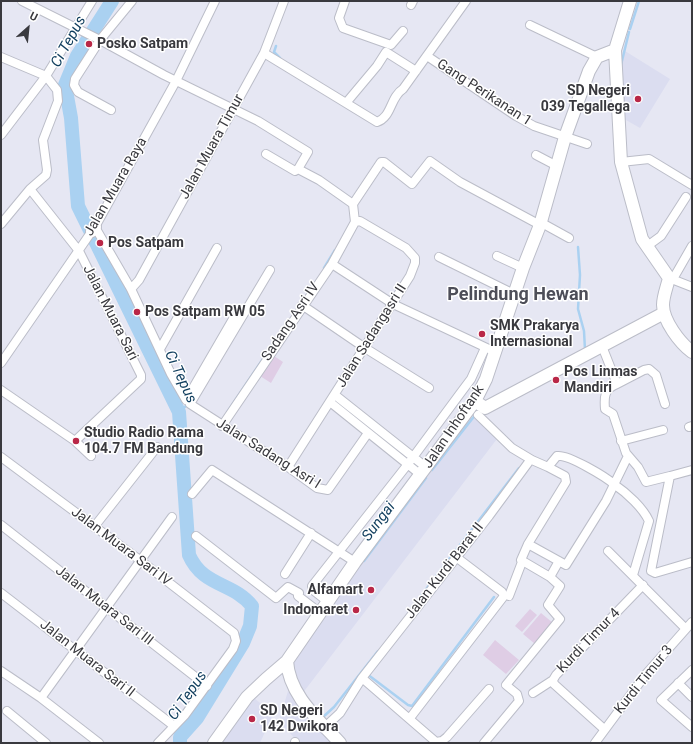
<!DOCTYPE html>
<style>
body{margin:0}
#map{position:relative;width:693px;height:744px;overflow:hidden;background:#e6e7f3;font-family:Roboto,sans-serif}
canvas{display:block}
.frame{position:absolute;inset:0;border:2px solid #39393e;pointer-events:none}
.north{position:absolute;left:8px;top:8px;width:40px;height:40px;-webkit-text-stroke:3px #fff;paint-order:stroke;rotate:27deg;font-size:11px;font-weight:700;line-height:16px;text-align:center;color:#39393e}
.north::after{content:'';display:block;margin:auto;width:14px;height:18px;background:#39393e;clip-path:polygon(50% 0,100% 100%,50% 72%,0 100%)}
</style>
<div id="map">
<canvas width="693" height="744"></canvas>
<div class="frame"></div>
<div class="north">U</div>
</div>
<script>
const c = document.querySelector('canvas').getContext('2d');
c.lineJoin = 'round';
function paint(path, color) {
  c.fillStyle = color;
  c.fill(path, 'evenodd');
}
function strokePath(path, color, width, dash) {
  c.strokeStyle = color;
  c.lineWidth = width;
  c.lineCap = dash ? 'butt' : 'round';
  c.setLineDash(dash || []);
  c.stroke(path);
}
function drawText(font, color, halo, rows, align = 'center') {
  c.font = font + ' Roboto,sans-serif';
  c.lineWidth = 3;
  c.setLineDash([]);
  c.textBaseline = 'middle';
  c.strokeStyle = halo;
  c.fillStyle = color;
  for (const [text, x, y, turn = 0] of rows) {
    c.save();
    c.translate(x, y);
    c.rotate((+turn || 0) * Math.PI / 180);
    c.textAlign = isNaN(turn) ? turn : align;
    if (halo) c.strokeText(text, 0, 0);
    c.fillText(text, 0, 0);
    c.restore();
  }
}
paint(new Path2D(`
 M625 51 670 79 640 128 619 116 617 64Z
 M467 417 474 418 500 435 302 694 291 663 295 650Z
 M288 691 332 743H299L279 721Z
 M253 697 273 714 260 743H215Z`), '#dbddf0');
paint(new Path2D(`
 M274 356 283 362 271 383 260 376Z
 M530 609 537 615 522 632 515 626Z
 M541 613 553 623 535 644 523 634Z
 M495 640 519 660 506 674 483 655Z`), '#dfcde5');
strokePath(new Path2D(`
 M630 29 639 1
 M276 46 274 52 280 58
 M621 65 629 32
 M578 247 580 275 578 309 584 331 585 350
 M324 268 335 250
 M228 411 273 344
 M179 412 187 405
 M432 470 476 414
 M364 561 426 478
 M420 597 519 468
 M367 674 408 705 412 706 494 597
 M323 717 334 707 378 651`), '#aad1f1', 2.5);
strokePath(new Path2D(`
 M112 1 77 56 65 85 71 118 78 206 179 412 189 555C203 587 233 582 252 606L250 626 243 643 197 718 180 737V743`), '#aad1f1', 14);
const street = new Path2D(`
 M22 1 100 40 164 75 258 121 308 152 298 169 319 180 353 204
 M215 1 176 81 95 227 131 289 171 374 186 400 233 319
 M345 1 339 18 343 28 391 45 403 31
 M411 5 413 1
 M530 25 597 57
 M264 53 377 122C392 117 390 97 403 89L466 1
 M427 56 516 116 534 126 587 144
 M1 57 46 76 57 90 58 101 43 140 47 170 46 175 30 189
 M346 103 377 66 386 52 416 71
 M111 110 78 92 74 85 75 79 100 40 132 1
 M1 135 46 76 92 1
 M266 154 295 171 298 169
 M536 155 557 166
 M621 162 649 159 692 185
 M355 222 353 204 381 162H384L412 184 430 161 460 182 540 225
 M540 222 569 238
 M1 224 30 189 79 251 141 375V379L75 441 1 390
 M646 247 661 236 686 197
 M497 256 523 268
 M439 257 514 294
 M332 264 393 304 489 349
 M270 270 190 404 288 467 317 488 328 490 368 433
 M669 278 692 287
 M673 279 692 246
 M131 289 139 280 264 53 284 1
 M302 305 365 348 429 388
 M602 346 617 384C604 389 604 397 605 409L613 414 626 453 638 467 646 482 670 476
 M160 349 217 248
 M1 363 92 231
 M617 384 644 370 649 369 656 375 665 404
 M335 395 427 468
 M330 402 421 475
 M478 415 512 448 532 460 548 467 557 456C568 454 606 477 615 485 627 493 643 508 649 521L633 575
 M222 426 332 264 355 222 360 221 406 248 415 258V263L410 276 288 467
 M689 427 692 426
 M75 441 91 456
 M621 441 663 430
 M1 457 141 561 234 633 236 641 233 649 185 715 158 743
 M692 470 670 476 651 571 655 573 692 562
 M192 494 212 470 355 562
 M1 525 207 686
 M94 527 157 447
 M196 536 276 598 288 587 299 593 298 596 319 612
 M528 544 566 565 606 501 628 456
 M608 551 686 629
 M285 574 311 533
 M550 577 559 561
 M1 593 174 726
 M509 596 522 562
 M327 601 313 590 312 586 408 464 462 391 471 379 485 348
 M692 670 661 700 692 727
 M1 671 41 698 99 743
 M362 678 436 742 442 741 447 737 489 689
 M678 683 692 697
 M533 693 553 680
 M41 698 172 517
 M7 711 46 743
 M410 718 504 596 502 592 456 557
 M325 727 340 713 362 678 489 516 528 463
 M604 729 554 684 553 680 556 675 643 585
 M295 743V742
 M484 743 519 701 517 694 506 685 560 619 548 605 560 586 550 577 521 560 528 544 566 482 565 476 548 467
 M595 743 646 674 692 622`);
const secondary = new Path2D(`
 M630 1 615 50 621 162 642 239 669 278C667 287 663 296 663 305 663 321 680 343 692 352
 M92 231 95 227
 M475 401 485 408 664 313
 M287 661C289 695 318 719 340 743
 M214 743 247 697 266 679 287 661 355 562 475 401 486 379 523 268 540 225 565 137 589 71 597 57 615 50`);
strokePath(street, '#bbbdc8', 10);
strokePath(secondary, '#bbbdc8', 14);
strokePath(street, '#fff', 8);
strokePath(secondary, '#fff', 12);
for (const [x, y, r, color] of [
 [89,44,4,"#b92747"],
 [638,99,4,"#b92747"],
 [100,243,4,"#b92747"],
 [137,312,4,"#b92747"],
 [482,334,4,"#b92747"],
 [556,380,4,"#b92747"],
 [76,441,4,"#b92747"],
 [371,590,4,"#b92747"],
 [356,610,4,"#b92747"],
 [252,719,4,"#b92747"]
]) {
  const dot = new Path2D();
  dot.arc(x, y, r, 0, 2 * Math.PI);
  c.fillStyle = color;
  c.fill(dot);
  strokePath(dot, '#fff', 1.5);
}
drawText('bold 14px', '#39393e', '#fff', [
 ["Posko Satpam",97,44],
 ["SD Negeri",630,91,"right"],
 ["039 Tegallega",630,107,"right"],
 ["Pos Satpam",108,243],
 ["Pos Satpam RW 05",145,312],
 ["SMK Prakarya",490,326],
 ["Internasional",490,342],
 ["Pos Linmas",564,372],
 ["Mandiri",564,388],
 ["Studio Radio Rama",84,433],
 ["104.7 FM Bandung",84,449],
 ["Alfamart",363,590,"right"],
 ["Indomaret",348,610,"right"],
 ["SD Negeri",260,711],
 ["142 Dwikora",260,727]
], 'left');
drawText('14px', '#39393e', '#fff', [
 ["Gang Perikanan 1",484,93,33],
 ["Jalan Muara Timur",212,147,-61],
 ["Jalan Muara Raya",116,187,-60],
 ["Jalan Muara Sari",110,313,63],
 ["Sadang Asri IV",291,322,-56],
 ["Jalan Sadangasri II",372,336,-58],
 ["Jalan Inhoftank",454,427,-56],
 ["Jalan Sadang Asri I",268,454,32],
 ["Jalan Muara Sari IV",121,547,37],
 ["Jalan Kurdi Barat II",445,571,-52],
 ["Jalan Muara Sari III",104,606,38],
 ["Kurdi Timur 4",589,641,-46],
 ["Jalan Muara Sari II",87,659,38],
 ["Kurdi Timur 3",644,680,-51]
]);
drawText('italic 15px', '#0f3d5d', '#fff', [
 ["Ci Tepus",69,42,-61],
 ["Ci Tepus",180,377,65],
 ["Sungai",379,522,-53],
 ["Ci Tepus",188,696,-55]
]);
drawText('bold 18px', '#4d4e58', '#fff', [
 ["Pelindung Hewan",518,295]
]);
</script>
